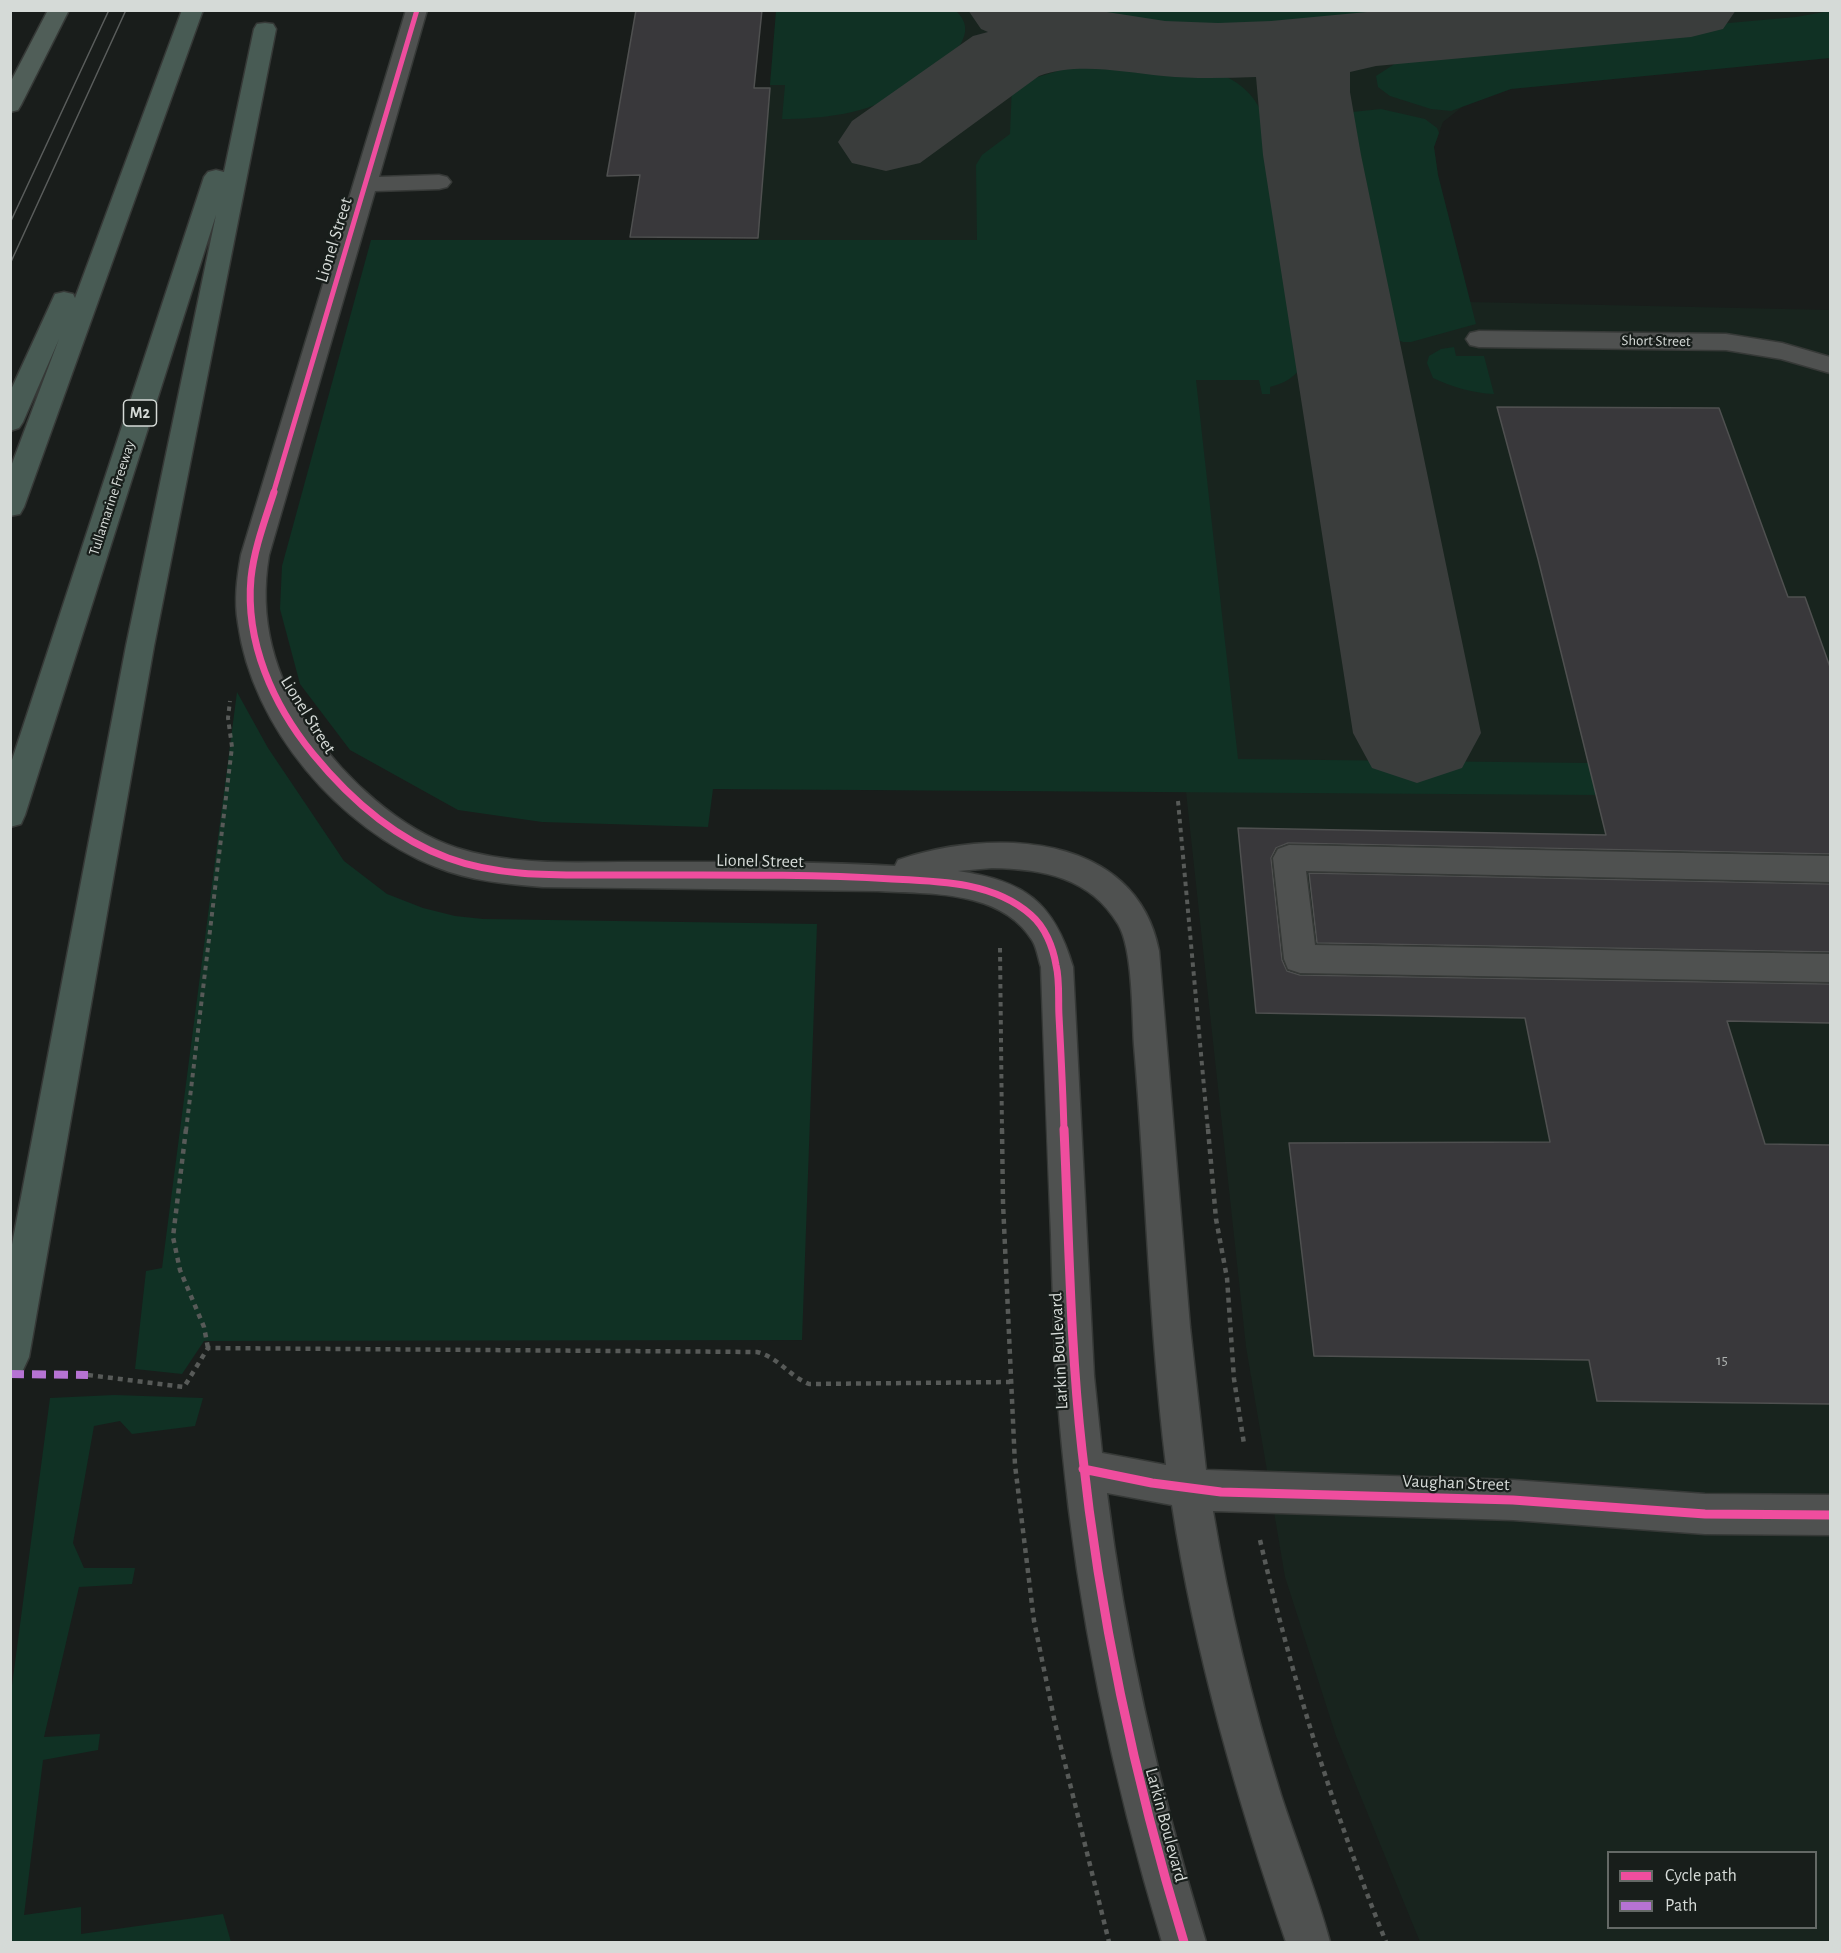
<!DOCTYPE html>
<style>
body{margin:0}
#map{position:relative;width:1841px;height:1953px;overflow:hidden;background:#191d1b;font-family:"Alegreya Sans",sans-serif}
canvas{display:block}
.frame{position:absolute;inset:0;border:12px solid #d5dad7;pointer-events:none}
.legend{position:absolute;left:1607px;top:1851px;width:210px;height:78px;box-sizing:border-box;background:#181e1b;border:2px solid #646966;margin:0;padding:8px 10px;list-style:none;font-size:18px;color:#d5dad7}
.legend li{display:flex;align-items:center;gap:12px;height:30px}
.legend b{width:30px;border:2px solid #646966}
</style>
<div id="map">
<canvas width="1841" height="1953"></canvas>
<div class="frame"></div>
<ul class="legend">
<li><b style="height:8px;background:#ef4d9e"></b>Cycle path</li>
<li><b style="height:8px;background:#b673d3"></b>Path</li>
</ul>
</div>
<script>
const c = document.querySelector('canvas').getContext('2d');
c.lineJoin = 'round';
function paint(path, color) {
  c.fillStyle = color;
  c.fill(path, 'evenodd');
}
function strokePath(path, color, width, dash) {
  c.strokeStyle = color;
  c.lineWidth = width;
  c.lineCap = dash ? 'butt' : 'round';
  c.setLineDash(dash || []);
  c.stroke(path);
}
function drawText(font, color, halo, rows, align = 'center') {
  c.font = font + ' "Alegreya Sans",sans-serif';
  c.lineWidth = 4.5;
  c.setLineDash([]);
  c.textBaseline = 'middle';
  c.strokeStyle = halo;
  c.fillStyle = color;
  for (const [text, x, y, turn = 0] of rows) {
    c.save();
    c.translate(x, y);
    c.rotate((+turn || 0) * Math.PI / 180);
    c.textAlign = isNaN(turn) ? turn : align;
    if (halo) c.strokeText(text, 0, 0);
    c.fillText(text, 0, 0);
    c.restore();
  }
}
paint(new Path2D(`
 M776 11H1830V58L1511 89 1466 104 1443 122 1434 147 1438 175 1470 302 1830 310V1942H1420L1336 1736 1285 1577 1246 1347 1186 792 712 789ZM1608 1852H1816V1928H1608Z`), '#18241e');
paint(new Path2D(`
 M776 11H956C967 21 968 32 960 45 941 60 922 77 902 91 870 114 820 119 782 119L785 85H770Z
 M1081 11V10L1402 11C1295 20 1187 37 1081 11Z
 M1830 11V58L1511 89 1451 111 1431 109 1390 96 1378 87 1376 76 1396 63 1439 49 1796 17Z
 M1125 63C1175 66 1238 60 1262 113L1294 309 1301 368C1292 379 1284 383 1270 387V394H1262L1259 380H1196L1238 759 1589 763 1596 795 713 789 708 827 542 822 458 810 350 750 300 684 280 609 282 566 371 240H977L976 165 982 155 1010 134 1012 85 1074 66Z
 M1381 109 1425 119 1437 128 1439 133 1434 147 1438 175 1476 324 1411 342H1403L1390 337 1346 116 1352 112Z
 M1454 347 1456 356H1484L1494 394C1471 393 1453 387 1433 378L1427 363 1429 356 1441 349Z
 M237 692 268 748 344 861 387 894 423 908 455 916 483 919 817 924 802 1340 204 1341 182 1374 135 1369 146 1271 162 1268Z
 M114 1395 203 1398 195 1426 132 1434 120 1421 94 1426 73 1543 84 1568H135L132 1584 79 1587 44 1737 100 1734 98 1750 43 1760 24 1915 81 1907V1934L223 1914 231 1942H11V1693L50 1398Z`), '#103124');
paint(new Path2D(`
 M968 10H1094L1165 21 1218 23 1271 21 1388 10H1736L1723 29 1691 37 1376 66 1350 72V92L1361 155 1481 733 1462 768 1417 783 1372 768 1353 733 1263 155 1256 77C1225 78 1194 79 1163 76 1121 72 1079 62 1039 76L920 163 886 171 852 163 838 142 852 121 973 36 988 32 981 29Z`), '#3a3d3c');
const building = new Path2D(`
 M636 10H762L754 88H770L758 238 630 237 640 175 607 176Z
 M1497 407 1719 408 1788 597H1805L1830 667V854L1288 843 1276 848 1271 858 1282 960 1287 971 1300 975 1830 984V1023L1727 1021 1765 1144 1830 1145V1404L1597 1401 1589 1360 1314 1356 1289 1143 1550 1142 1525 1018 1256 1013 1238 828 1606 835 1538 559Z
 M1309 873 1830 884V952L1317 943Z`);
paint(building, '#39383b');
strokePath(building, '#4f5050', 1.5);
const minor = new Path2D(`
 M406 10H427L379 177 439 175 447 177 451 182 447 187 439 189 375 191 269 555C258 619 274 677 311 730 346 779 399 829 457 848 513 866 575 862 632 862 720 862 808 861 895 866L898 860C990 828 1136 831 1159 951L1190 1327 1206 1470 1513 1480 1705 1494 1830 1495V1535L1705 1534 1513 1520 1213 1511C1229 1607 1252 1702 1281 1795 1297 1844 1317 1893 1330 1942H1286C1237 1799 1195 1655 1172 1505L1107 1493C1126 1646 1161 1795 1206 1942H1162C1113 1780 1078 1615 1062 1447 1055 1377 1053 1306 1051 1235 1047 1145 1044 1056 1041 967 1038 958 1037 948 1032 940 1001 890 930 894 878 891L543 887C507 884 470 881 436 867 339 828 252 728 238 623 234 600 237 578 241 555ZM992 868C1042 869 1090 877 1118 924 1133 949 1132 1014 1134 1045 1146 1185 1149 1326 1166 1465L1102 1453 1094 1376 1073 967C1054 902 1025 881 958 871Z
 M1479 331 1726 334 1782 343 1830 357V373L1781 359 1726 350 1479 347 1470 345 1466 339 1470 333Z
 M1289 845 1830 856V882L1306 871 1315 945 1830 954V982L1300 973 1288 969 1284 959 1273 858 1278 849Z`);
const major = new Path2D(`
 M48 10H69L21 105 18 110 10 112V83Z`);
const highway = new Path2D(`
 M182 10H203L24 507 20 514 10 516V469L59 339 23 422 19 428 10 431V392L55 294 64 292 73 294 75 298Z
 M265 23 273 24 276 29 154 646 29 1357 23 1370 10 1375V1255L126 646 216 215 25 815 21 824 10 827V766L204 177 208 172 216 170 224 172 254 29 257 24Z`);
strokePath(minor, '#363937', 3);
strokePath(major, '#363937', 3);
strokePath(highway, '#363937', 3);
strokePath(new Path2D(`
 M1178 801 1208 1131
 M1000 948 1002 1131
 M186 1131 232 747 228 718 230 701`), '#575a58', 4, [4.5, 4.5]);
strokePath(new Path2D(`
 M186 1129 173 1237 180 1270 204 1327 208 1348
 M1002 1129 1003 1203 1015 1465 1034 1621 1055 1723 1109 1942
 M1208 1129 1216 1219 1227 1278 1234 1379 1244 1444
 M88 1375 184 1387 208 1348 757 1352C778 1357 789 1376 809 1384L1010 1382
 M1260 1540C1292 1678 1333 1811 1386 1942`), '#575a58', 4.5, [5, 5]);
paint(minor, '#4f5150');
paint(major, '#505e58');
paint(highway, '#485b54');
strokePath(new Path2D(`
 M10 223 109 10
 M10 264 126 10`), '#5a5d5c', 1.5);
strokePath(new Path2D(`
 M10 1374 88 1375`), '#b673d3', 8, [14, 8]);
strokePath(new Path2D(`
 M273 494 417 10`), '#ef4d9e', 5);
strokePath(new Path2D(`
 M274 492C265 520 254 549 251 578 245 642 273 705 313 754 349 798 394 838 448 858 507 880 575 874 637 875 722 875 807 874 892 879 939 881 994 882 1031 915 1045 927 1053 947 1056 965 1060 981 1058 999 1059 1016 1061 1054 1063 1092 1064 1131`), '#ef4d9e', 7);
strokePath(new Path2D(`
 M1064 1129C1069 1236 1070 1344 1082 1450 1100 1618 1135 1781 1184 1942
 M1083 1469 1152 1483 1221 1492 1513 1500 1705 1514 1830 1515`), '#ef4d9e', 9);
drawText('15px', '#d5dad7', '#181e1b', [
 ["Short Street",1656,341,1],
 ["Tullamarine Freeway",112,498,-72]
]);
drawText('15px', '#aeb2b0', null, [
 ["15",1722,1360]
]);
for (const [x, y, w] of [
 [140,413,33]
]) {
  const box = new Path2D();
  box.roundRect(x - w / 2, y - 13, w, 26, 4.5);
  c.fillStyle = '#181e1b';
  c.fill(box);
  strokePath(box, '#d5dad7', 1.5);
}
drawText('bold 16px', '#d5dad7', null, [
 ["M2",140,413]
]);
drawText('18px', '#d5dad7', '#181e1b', [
 ["Lionel Street",334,240,-73],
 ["Lionel Street",308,715,58],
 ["Lionel Street",760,861,1],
 ["Larkin Boulevard",1059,1351,-93],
 ["Vaughan Street",1456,1483,2],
 ["Larkin Boulevard",1166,1825,75]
]);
</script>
